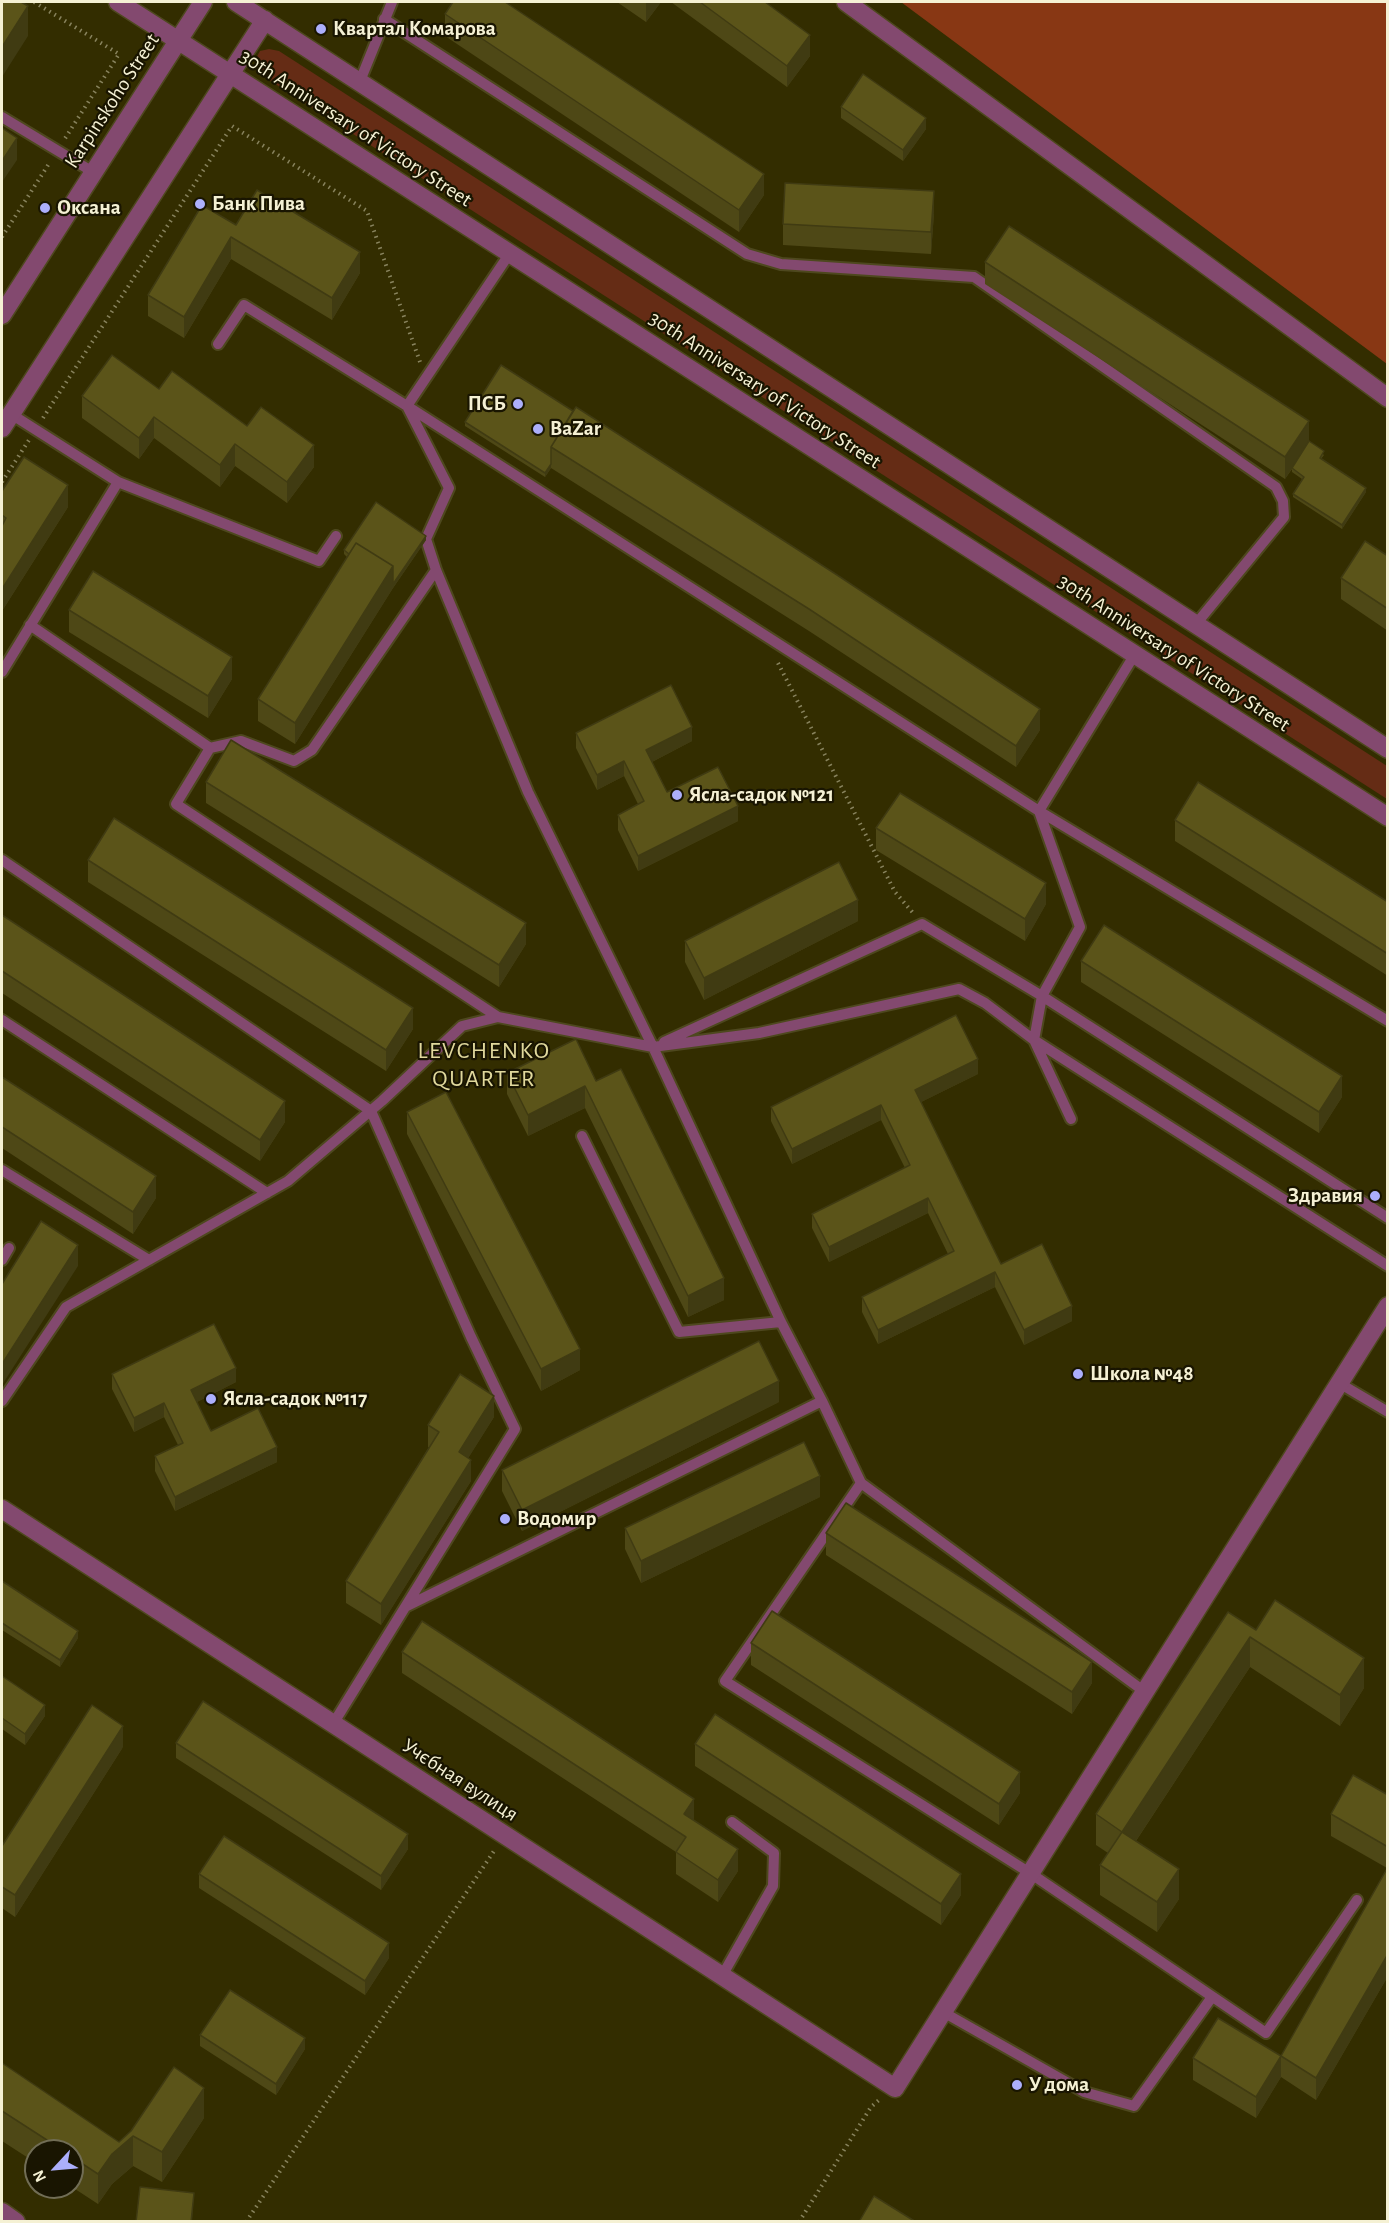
<!DOCTYPE html>
<meta charset="utf-8">
<style>
body{margin:0}
#map{position:relative;width:1389px;height:2223px;overflow:hidden;background:#332d00;font-family:"Alegreya Sans",sans-serif}
canvas{display:block}
.frame{position:absolute;inset:0;border:3px solid #f5f1d4;pointer-events:none}
.north{position:absolute;left:24px;top:2139px;width:60px;height:60px;box-sizing:border-box;background:#191501;border:2px solid #716d55;border-radius:50%;rotate:244deg;font-size:16px;font-weight:700;line-height:24px;text-align:center;color:#f5f1d4}
.north::after{content:'';display:block;margin:auto;width:21px;height:27px;background:#acaffb;clip-path:polygon(50% 0,100% 100%,50% 72%,0 100%)}
</style>
<div id="map">
<canvas width="1389" height="2223"></canvas>
<div class="frame"></div>
<div class="north">N</div>
</div>
<script>
const c = document.querySelector('canvas').getContext('2d');
c.lineJoin = 'round';
function paint(path, color) {
  c.fillStyle = color;
  c.fill(path, 'evenodd');
}
function strokePath(path, color, width, dash) {
  c.strokeStyle = color;
  c.lineWidth = width;
  c.lineCap = dash ? 'butt' : 'round';
  c.setLineDash(dash || []);
  c.stroke(path);
}
function drawText(font, color, halo, rows, align = 'center') {
  c.font = font + ' "Alegreya Sans",sans-serif';
  c.lineWidth = 4.5;
  c.setLineDash([]);
  c.textBaseline = 'middle';
  c.strokeStyle = halo;
  c.fillStyle = color;
  for (const [text, x, y, turn = 0] of rows) {
    c.save();
    c.translate(x, y);
    c.rotate((+turn || 0) * Math.PI / 180);
    c.textAlign = isNaN(turn) ? turn : align;
    if (halo) c.strokeText(text, 0, 0);
    c.fillText(text, 0, 0);
    c.restore();
  }
}
paint(new Path2D(`
 M269 49 279 51 1387 766V799L263 76 255 68V60L260 51Z`), '#652c15');
paint(new Path2D(`
 M901 2H1387V364Z`), '#883714');
const service = new Path2D(`
 M384 19 747 254 781 264 974 277 1276 487 1283 501 1284 517 1196 624
 M360 81 392 2
 M2 117 93 172
 M510 253 407 406 1039 811 1135 654
 M218 344 244 305 407 406 449 488 426 539 436 570 528 792 653 1047 781 1322 822 1401 861 1483 1145 1692
 M118 482 319 561 336 536
 M30 625 210 748 241 741 294 761 312 750 436 570
 M2 672 118 482 11 414
 M210 748 176 804 498 1017 653 1047 759 1033 959 989 985 1003 1034 1040 1388 1266
 M2 860 371 1111 471 1337 515 1429 333 1724
 M2 1020 267 1193
 M1388 1021 1039 811 1080 927 1042 996 1388 1218
 M664 1042 922 924 1042 996 1034 1040 1071 1119
 M582 1136 679 1332 781 1322
 M2 1170 149 1260
 M2 1260 9 1248
 M1339 1383 1388 1412
 M2 1401 66 1307 288 1181 382 1101 462 1026 498 1017
 M861 1483 725 1681 1030 1873 1266 2033 1357 1900
 M405 1607 822 1401
 M722 1976 773 1886 774 1853 732 1822
 M943 2012 1084 2092 1134 2106 1212 1997`);
const minor = new Path2D(`
 M846 2 1388 398
 M2 1509 895 2088 1388 1306
 M2 2212 16 2222`);
const tertiary = new Path2D(`
 M118 2 1388 817
 M236 2 1388 749
 M2 315 203 2
 M2 428 265 20`);
strokePath(service, '#4e481e', 14);
strokePath(minor, '#4e481e', 21);
strokePath(tertiary, '#4e481e', 21);
strokePath(new Path2D(`
 M34 2 119 54 64 140
 M2 237 50 162
 M43 418 232 126 367 211 420 362
 M2 482 29 440
 M778 663 895 892 914 914
 M246 2222 496 1848
 M799 2222 871 2107 879 2100`), '#88835d', 4, [1.5, 4.5]);
strokePath(service, '#83496f', 10);
strokePath(minor, '#83496f', 18);
strokePath(tertiary, '#83496f', 18);
paint(new Path2D(`
 M617 2H661L646 22Z
 M671 2H765L810 56 787 87Z
 M445 14 764 195 739 232 445 36Z
 M841 107 926 129 903 161 841 118Z
 M934 213 931 254 783 245V224Z
 M236 225 360 273 332 320 231 259 184 338 148 316V295Z
 M985 262 1309 442 1324 455 1321 459 1366 492 1342 529 1293 497V494L1302 479 1292 472V469L1285 479 985 284Z
 M501 365 1040 730 1016 767 809 631 551 468 545 477 465 426V422Z
 M159 389 247 426 314 467 287 503 235 466 220 487 154 438 139 459 82 418V396Z
 M2 491 68 507 2 611Z
 M426 540 393 588 295 744 258 721V699L347 557 344 554V550Z
 M1388 556V631L1341 599V578Z
 M69 610 232 679 208 718 69 632Z
 M576 733 692 741 652 762 667 792 738 821 638 871 618 830V815L638 804 624 776 597 790 576 748Z
 M206 782 526 944 499 987 206 803Z
 M1175 820 1388 902V976L1175 841Z
 M876 828 1046 904 1025 941 876 850Z
 M88 860 413 1029 386 1071 88 882Z
 M2 915 285 1122 260 1161 2 993Z
 M858 921 704 1000 685 962V941Z
 M1081 961 1342 1097 1319 1133 1081 982Z
 M507 1073 596 1081 724 1300 688 1317 585 1108 528 1136 507 1094Z
 M978 1074 921 1102 1001 1264 1072 1321 1024 1345 995 1287 878 1344 862 1312V1297L948 1254 928 1213 829 1262 812 1228V1214L905 1168 881 1120 792 1164 771 1121V1107Z
 M2 1077 156 1198 133 1234 2 1148Z
 M407 1112 580 1370 541 1391 407 1134Z
 M112 1374 236 1382 197 1402 211 1431 277 1462 175 1511 155 1471V1456L178 1445 164 1417 134 1432 112 1389Z
 M779 1402 522 1531 502 1491V1470Z
 M494 1417 468 1458 471 1481 381 1625 346 1603V1581L429 1447H428V1425Z
 M820 1497 641 1583 625 1549V1528Z
 M826 1533 1092 1683 1072 1714 826 1555Z
 M2 1581 78 1638 60 1667 2 1630Z
 M1256 1630 1364 1688 1340 1726 1250 1667 1136 1841 1179 1899 1157 1932 1100 1895V1865L1108 1853 1096 1845V1814Z
 M751 1643 1020 1793 999 1825 751 1665Z
 M402 1652 694 1820 738 1871 718 1902 676 1874V1852L402 1673Z
 M2 1676 45 1716 25 1745 2 1729Z
 M176 1743 408 1849 381 1890 176 1758Z
 M695 1744 961 1895 941 1925 695 1766Z
 M123 1747 15 1917 2 1908V1846Z
 M1388 1795V1976L1316 2100 1281 2077 1256 2118 1193 2080V2058L1281 2056 1387 1868 1331 1836V1814Z
 M199 1874 389 1958 365 1995 199 1888Z
 M200 2035 305 2049 276 2095 200 2046Z
 M2 2063 119 2142 131 2131 204 2118 162 2182 133 2166 112 2184 98 2204 72 2187V2151H36V2163L2 2141Z`), '#4e4816');
paint(new Path2D(`
 M646 2H661L646 22Z
 M28 6V36L2 77V47Z
 M810 35V56L787 87V66Z
 M926 118V129L903 161V150Z
 M17 138V160L2 182V161Z
 M764 174V195L739 232V210Z
 M934 191V213L931 254V232Z
 M231 237V259L184 338V317Z
 M360 252V273L332 320V298Z
 M154 417V438L139 459V438Z
 M1309 421V442L1285 479V457Z
 M235 444V466L220 487V465Z
 M314 445V467L287 503V482Z
 M551 464V468L545 477V473Z
 M68 485V507L2 611V589Z
 M1366 488V492L1342 529V525Z
 M426 536V540L393 588 295 744V723L393 566Z
 M232 657V679L208 718V696Z
 M1040 709V730L1016 767V746Z
 M692 727V741L646 765V750Z
 M624 761V776L597 790V775Z
 M738 806V821L638 871V856Z
 M1046 883V904L1025 941V919Z
 M858 900V921L704 1000V978Z
 M526 923V944L499 987V965Z
 M413 1008V1029L386 1071V1050Z
 M978 1059V1074L915 1105V1090Z
 M1342 1076V1097L1319 1133V1112Z
 M585 1086V1108L528 1136V1115Z
 M285 1101V1122L260 1161V1140Z
 M881 1105V1120L792 1164V1149Z
 M156 1176V1198L133 1234V1212Z
 M928 1198V1213L829 1262V1247Z
 M78 1245V1266L2 1385V1364Z
 M995 1272V1287L878 1344V1330Z
 M724 1278V1300L688 1317V1296Z
 M1072 1306V1321L1024 1345V1330Z
 M580 1349V1370L541 1391V1369Z
 M236 1368V1382L191 1405V1390Z
 M779 1381V1402L522 1531V1510Z
 M494 1396V1417L459 1473V1452Z
 M164 1403V1417L134 1432V1418Z
 M277 1447V1462L175 1511V1497Z
 M471 1460V1481L381 1625V1604Z
 M820 1476V1497L641 1583V1561Z
 M78 1631V1638L60 1667V1660Z
 M1250 1637V1667L1122 1862V1832Z
 M1364 1658V1688L1340 1726V1695Z
 M1092 1662V1683L1072 1714V1692Z
 M45 1705V1716L25 1745V1734Z
 M123 1726V1747L15 1917V1895Z
 M1020 1772V1793L999 1825V1804Z
 M694 1799V1820L684 1835V1814Z
 M408 1834V1849L381 1890V1876Z
 M738 1849V1871L718 1902V1880Z
 M1179 1869V1899L1157 1932V1902Z
 M961 1874V1895L941 1925V1904Z
 M389 1943V1958L365 1995V1981Z
 M1388 1954V1976L1316 2100V2078Z
 M305 2038V2049L276 2095V2084Z
 M1281 2056V2077L1256 2118V2097Z
 M204 2088V2118L162 2182V2152Z
 M133 2136V2166L112 2184 98 2204V2174L112 2154Z
 M194 2193 192 2222H191Z`), '#403b12');
const building = new Path2D(`
 M2 2H21L28 6 2 47Z
 M453 2H505L764 174 739 210 445 14Z
 M700 2H765L810 35 787 66Z
 M863 74 926 118 903 150 841 107Z
 M2 128 17 138 2 161Z
 M785 183 934 191 931 232 783 224Z
 M257 190 360 252 332 298 231 237 184 317 148 295 202 205 236 225Z
 M1009 226 1309 421 1285 457 985 262Z
 M112 355 159 389 172 371 247 426 261 407 314 445 287 482 235 444 220 465 154 417 139 438 82 396Z
 M501 365 573 411 551 447V464L545 473 465 422Z
 M576 407 834 573 1040 709 1016 746 809 609 551 447Z
 M1309 441 1324 451 1320 458 1366 488 1342 525 1293 494 1304 477 1292 468Z
 M24 457 68 485 2 589V526L6 518 2 515V491Z
 M376 502 426 536 393 584V566L356 543 349 554 344 550Z
 M1365 541 1388 556V609L1341 578Z
 M356 543 393 566 295 723 258 699Z
 M93 571 232 657 208 696 69 610Z
 M671 685 692 727 646 750 667 792 718 767 738 806 638 856 618 815 644 801 624 761 597 775 576 733Z
 M231 740 526 923 499 965 206 782Z
 M1198 782 1388 902V954L1175 820Z
 M900 793 1046 883 1025 919 876 828Z
 M114 818 413 1008 386 1050 88 860Z
 M839 862 858 900 704 978 685 941Z
 M2 915 285 1101 260 1140 2 971Z
 M1104 925 1342 1076 1319 1112 1081 961Z
 M956 1015 978 1059 915 1090 1001 1264 1042 1244 1072 1306 1024 1330 995 1272 878 1330 862 1297 954 1251 928 1198 829 1247 812 1214 910 1165 881 1105 792 1149 771 1107Z
 M576 1039 596 1081 621 1069 724 1278 688 1296 585 1086 528 1115 507 1073Z
 M2 1077 156 1176 133 1212 2 1127Z
 M446 1092 580 1349 541 1369 407 1112Z
 M41 1221 78 1245 2 1364V1284Z
 M214 1324 236 1368 191 1390 211 1431 258 1408 277 1447 175 1497 155 1456 183 1443 164 1403 134 1418 112 1374Z
 M759 1341 779 1381 522 1510 502 1470Z
 M460 1374 494 1396 459 1452 471 1460 381 1604 346 1581 439 1432 428 1425Z
 M804 1442 820 1476 641 1561 625 1528Z
 M846 1503 1092 1662 1072 1692 826 1533Z
 M2 1581 78 1631 60 1660 2 1623Z
 M1275 1600 1364 1658 1340 1695 1250 1637 1122 1832 1179 1869 1157 1902 1100 1865 1122 1832 1096 1814 1228 1612 1256 1630Z
 M772 1611 1020 1772 999 1804 751 1643Z
 M422 1621 694 1799 684 1814 738 1849 718 1880 676 1852 686 1837 402 1652Z
 M2 1676 45 1705 25 1734 2 1718Z
 M203 1701 408 1834 381 1876 176 1743Z
 M92 1705 123 1726 15 1895 2 1887V1846Z
 M715 1714 961 1874 941 1904 695 1744Z
 M1353 1775 1388 1795V1847L1331 1814Z
 M224 1836 389 1943 365 1981 199 1874Z
 M1388 1867V1954L1316 2078 1281 2056Z
 M230 1990 305 2038 276 2084 200 2035Z
 M1218 2018 1281 2056 1256 2097 1193 2058Z
 M2 2063 119 2142 131 2131 174 2067 204 2088 162 2152 133 2136 112 2154 98 2174 72 2157V2151H64L2 2111Z
 M140 2187 194 2193 191 2222H136Z
 M874 2196 916 2222H859Z`);
paint(building, '#5b5419');
strokePath(building, '#403b12', 1.5);
for (const [x, y, r, color] of [
 [321,29,6,"#acaffb"],
 [200,204,6,"#acaffb"],
 [45,208,6,"#acaffb"],
 [518,404,6,"#acaffb"],
 [538,429,6,"#acaffb"],
 [677,795,6,"#acaffb"],
 [1375,1196,6,"#acaffb"],
 [1078,1374,6,"#acaffb"],
 [211,1399,6,"#acaffb"],
 [505,1519,6,"#acaffb"],
 [1017,2085,6,"#acaffb"]
]) {
  const dot = new Path2D();
  dot.arc(x, y, r, 0, 2 * Math.PI);
  c.fillStyle = color;
  c.fill(dot);
  strokePath(dot, '#191501', 2);
}
drawText('bold 21px', '#f5f1d4', '#191501', [
 ["Квартал Комарова",333,29],
 ["Банк Пива",212,204],
 ["Оксана",57,208],
 ["ПСБ",506,404,"right"],
 ["BaZar",550,429],
 ["Ясла-садок №121",689,795],
 ["Здравия",1363,1196,"right"],
 ["Школа №48",1090,1374],
 ["Ясла-садок №117",223,1399],
 ["Водомир",517,1519],
 ["У дома",1029,2085]
], 'left');
drawText('21px', '#f5f1d4', '#191501', [
 ["Karpinskoho Street",112,101,-57],
 ["30th Anniversary of Victory Street",356,128,33],
 ["30th Anniversary of Victory Street",765,390,33],
 ["30th Anniversary of Victory Street",1174,653,33],
 ["Учєбная вулиця",460,1780,33]
]);
c.letterSpacing = '1.5px';
drawText('24px', '#e0d89c', '#191501', [
 ["LEVCHENKO",484,1051],
 ["QUARTER",484,1079]
]);
c.letterSpacing = '0px';
</script>
